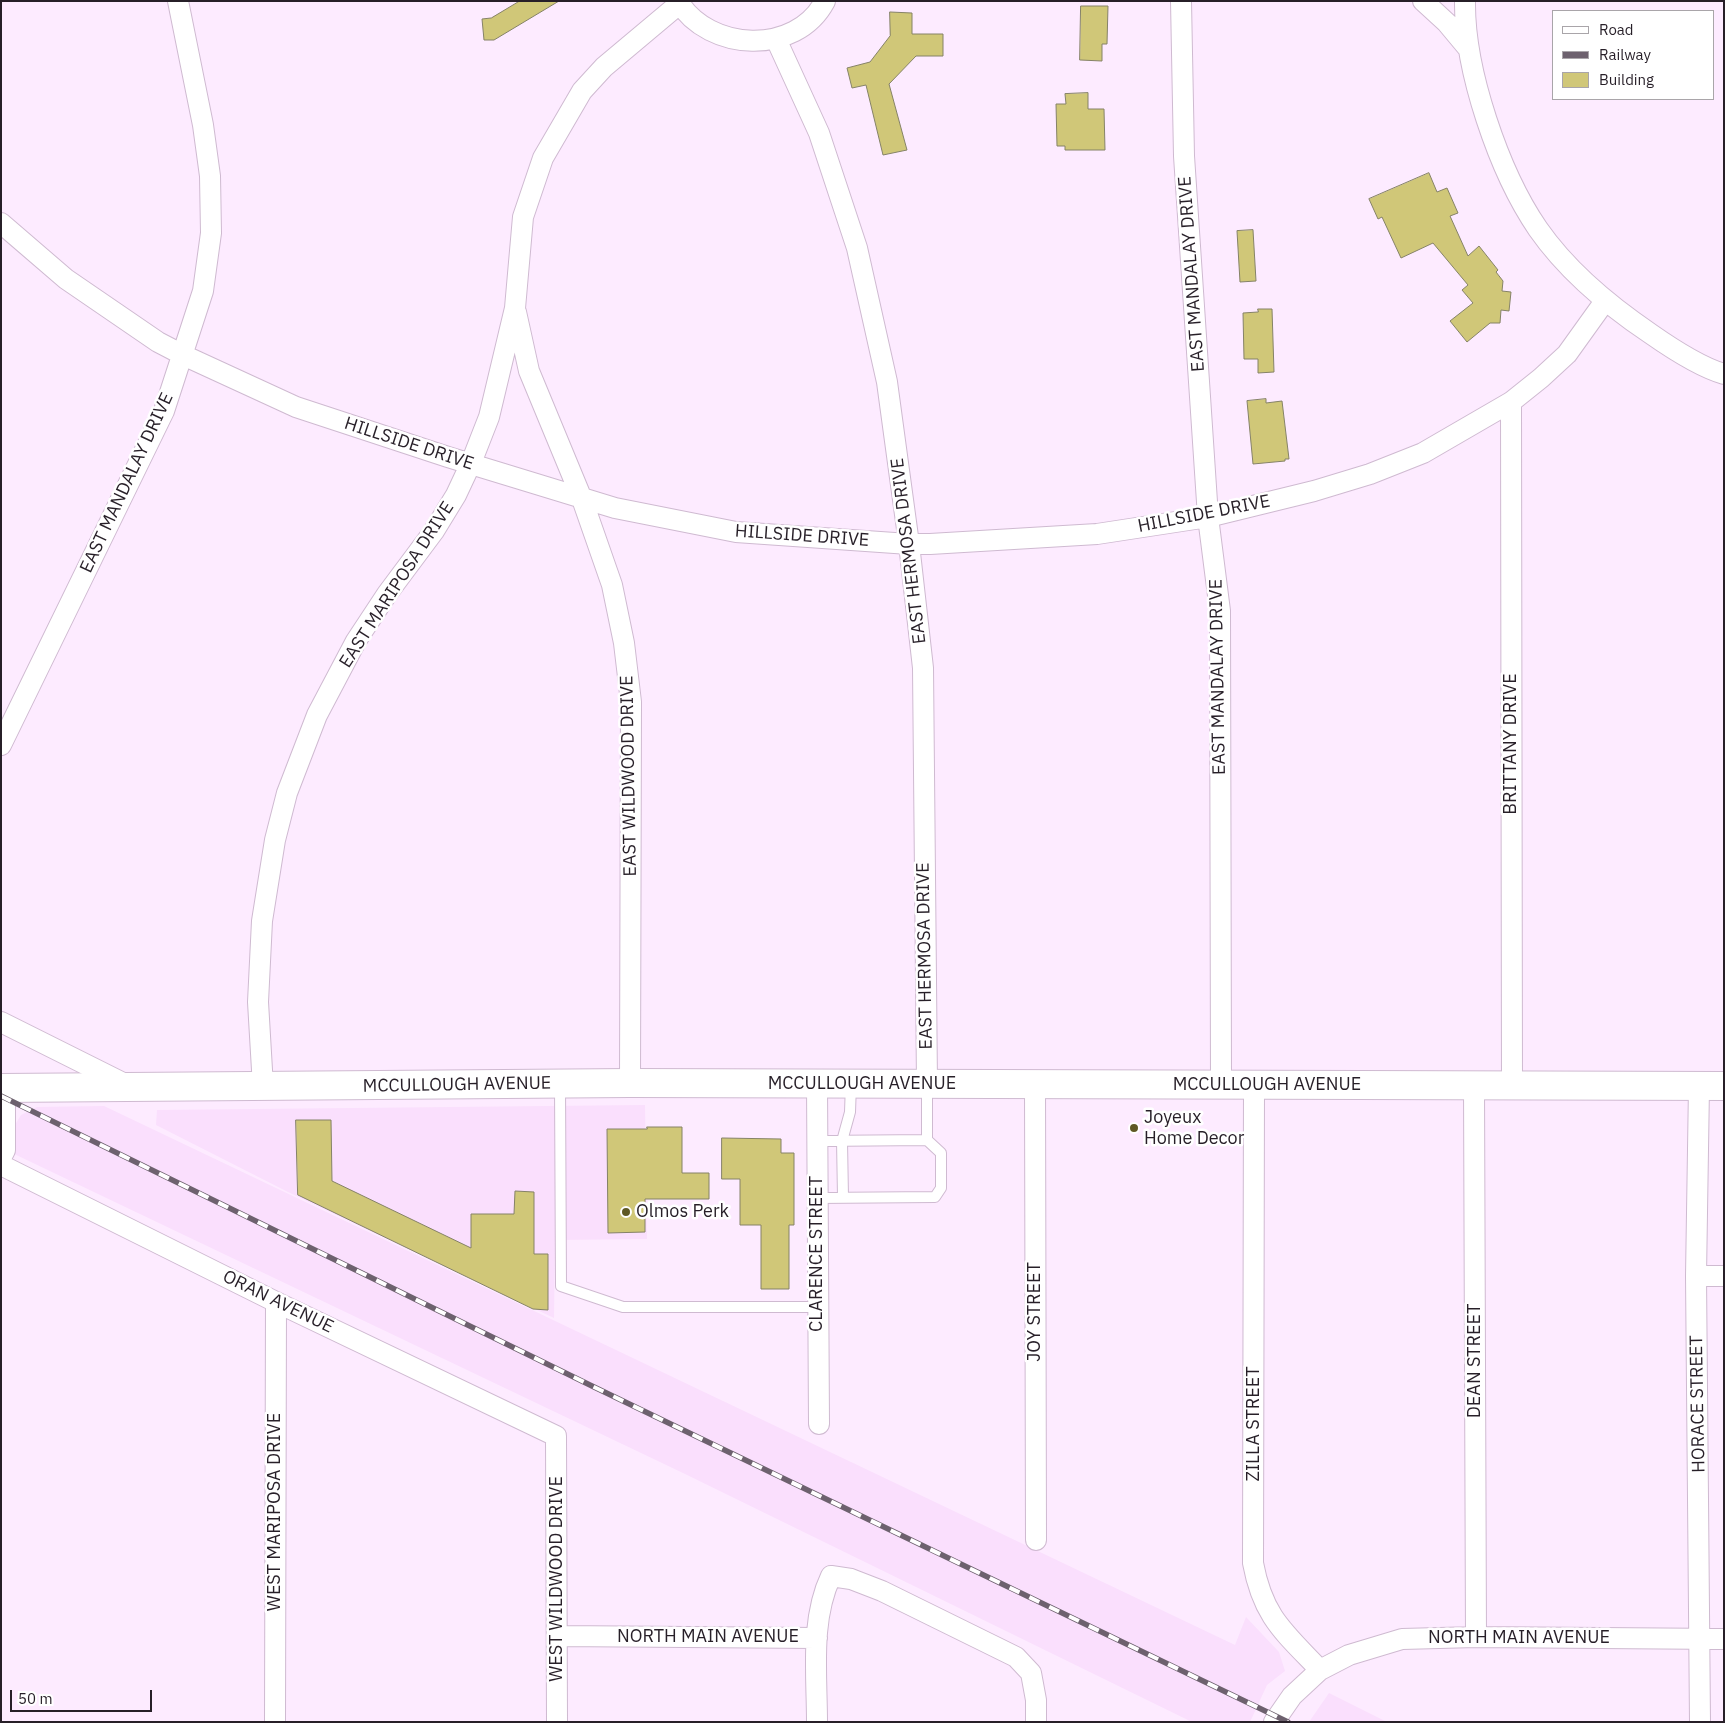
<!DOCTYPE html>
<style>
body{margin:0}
#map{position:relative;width:1725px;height:1723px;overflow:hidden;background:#fdebff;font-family:"IBM Plex Sans",sans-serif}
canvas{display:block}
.frame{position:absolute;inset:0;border:2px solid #271f28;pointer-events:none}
.legend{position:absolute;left:1552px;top:10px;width:162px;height:90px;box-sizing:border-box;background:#fff;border:1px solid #a9a5a9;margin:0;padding:6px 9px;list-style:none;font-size:15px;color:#271f28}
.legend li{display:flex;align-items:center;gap:10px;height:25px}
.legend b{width:25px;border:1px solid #a9a5a9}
.scale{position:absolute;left:10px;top:1690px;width:142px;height:22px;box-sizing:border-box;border:2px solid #271f28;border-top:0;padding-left:6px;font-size:15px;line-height:18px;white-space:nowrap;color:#271f28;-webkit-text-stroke:4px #fff;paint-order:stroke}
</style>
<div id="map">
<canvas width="1725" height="1723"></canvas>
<div class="frame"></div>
<ul class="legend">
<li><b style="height:6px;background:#fff"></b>Road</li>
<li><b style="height:6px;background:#6d616e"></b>Railway</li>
<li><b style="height:14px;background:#d0c778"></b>Building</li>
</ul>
<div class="scale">50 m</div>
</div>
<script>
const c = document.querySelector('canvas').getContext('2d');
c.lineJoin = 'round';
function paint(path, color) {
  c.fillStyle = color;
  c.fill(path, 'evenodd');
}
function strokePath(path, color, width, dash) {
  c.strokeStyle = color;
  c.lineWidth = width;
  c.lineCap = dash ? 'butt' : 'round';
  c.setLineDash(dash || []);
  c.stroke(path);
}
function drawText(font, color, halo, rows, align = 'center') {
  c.font = font + ' "IBM Plex Sans",sans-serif';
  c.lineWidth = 5;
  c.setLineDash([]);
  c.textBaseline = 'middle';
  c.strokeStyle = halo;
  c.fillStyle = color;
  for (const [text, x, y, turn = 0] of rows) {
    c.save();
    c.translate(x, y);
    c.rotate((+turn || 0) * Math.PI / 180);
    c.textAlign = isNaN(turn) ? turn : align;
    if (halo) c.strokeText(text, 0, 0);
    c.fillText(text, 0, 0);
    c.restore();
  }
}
paint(new Path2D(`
 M645 1105 647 1239 555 1240 554 1318 288 1192 156 1125 157 1110Z
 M104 1106 1235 1645 1246 1617 1279 1652 1285 1671 1267 1685 1250 1722H1192L683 1473 10 1152V1133L21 1115 37 1107Z
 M1329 1693 1387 1722H1309Z`), '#fadffd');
const building = new Path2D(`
 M520 1H559L494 40H484L482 19 491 18Z
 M1081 6H1108L1107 44H1102V61L1080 60Z
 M890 12 912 13V34H943V56H916L889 84 907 150 883 155 866 85 852 88 847 68 870 62 890 36Z
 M1088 93V109H1104L1105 150H1065V146H1057L1056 104H1066L1065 94Z
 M1429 173 1437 192 1447 188 1458 213 1450 216 1468 256 1479 246 1498 270 1496 272 1503 281 1502 291 1511 292 1509 311 1501 310 1500 323H1490L1467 342 1450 321 1473 303 1462 290 1468 285 1433 243 1401 258 1382 217 1378 219 1369 199Z
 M1253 230 1256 281 1240 282 1237 231Z
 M1258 309H1272L1274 372 1258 373V359H1244L1243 313 1258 312Z
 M1266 399V403L1282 401 1289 459H1285V461L1253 464 1247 401Z
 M296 1120H331L332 1181 471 1248V1214H514L515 1191 534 1192V1254H548V1310L533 1309 298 1195Z
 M647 1127H682V1173H709V1199H645V1232L608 1233 607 1129H647Z
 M722 1138 781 1139V1153H794V1225H789V1289H761V1225H740V1179H722Z`);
paint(building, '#d0c778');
strokePath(building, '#858267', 1);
const service = new Path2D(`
 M560 1084 561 1286 623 1307H817
 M817 1141 927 1140
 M843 1197 842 1141 850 1112 851 1084
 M817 1198 935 1197 941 1188V1153L927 1140V1085`);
const minor = new Path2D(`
 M678 1C709 52 796 56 825 1
 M1181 1 1184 156 1208 517 1220 611 1221 1085
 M1423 1 1447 23 1467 47
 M1465 1C1464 70 1499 172 1538 229 1568 272 1608 305 1651 334 1671 348 1700 367 1724 374
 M776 39 819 133 857 248 887 382 909 544 923 668 927 1084
 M1 223 66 279 158 342 183 355 296 407 448 457 615 508 736 532 909 544H930L1097 534 1208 517 1314 491 1370 474 1423 453 1511 402 1541 378 1567 354 1605 301
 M516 312 529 371 582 499 612 585 624 643 631 702 630 1083
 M1511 402 1512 1086
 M1 745 164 411 203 291 211 233 210 176 203 125 178 1
 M1 1022 129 1086
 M817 1084 819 1424
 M1035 1084 1036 1540
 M1254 1085 1253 1563C1263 1617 1284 1632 1320 1670
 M1474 1086 1476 1637
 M1699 1086 1696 1276 1700 1722
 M263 1087 258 1002 262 921 275 840 287 793 317 715 356 641 387 594 434 531 456 495 471 463 489 417 515 308 523 217 543 158 582 91 604 67 679 4
 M1 1158 5 1150V1088
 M1 1165 276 1302 556 1436 557 1722
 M1696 1276H1724
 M557 1636 817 1638
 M275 1722 276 1302
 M817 1722C817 1674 810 1620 831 1576L851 1579 882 1591 1016 1657 1031 1673 1036 1700V1722
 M1274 1722 1292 1696 1320 1670 1349 1655 1402 1639 1476 1637 1724 1639`);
const secondary = new Path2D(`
 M1 1088 630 1083 1724 1086`);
strokePath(service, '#cfbad1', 12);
strokePath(minor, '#cfbad1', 22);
strokePath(secondary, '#cfbad1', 30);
strokePath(service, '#fff', 10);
strokePath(minor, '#fff', 20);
strokePath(secondary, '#fff', 28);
const rail = new Path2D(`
 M1 1096 592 1386 1288 1722`);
strokePath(rail, '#6d616e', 5.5);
strokePath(rail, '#fff', 4, [11]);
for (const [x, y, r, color] of [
 [1134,1128,5,"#5e5824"],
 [626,1212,5,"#5e5824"]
]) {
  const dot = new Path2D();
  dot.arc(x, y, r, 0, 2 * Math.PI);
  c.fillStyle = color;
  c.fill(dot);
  strokePath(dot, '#fff', 2);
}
drawText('18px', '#271f28', '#fff', [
 ["EAST MANDALAY DRIVE",1192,274,-94],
 ["HILLSIDE DRIVE",409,444,18],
 ["EAST MANDALAY DRIVE",127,483,-65],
 ["HILLSIDE DRIVE",1204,514,-11],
 ["HILLSIDE DRIVE",802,536,4],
 ["EAST HERMOSA DRIVE",909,551,-97],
 ["EAST MARIPOSA DRIVE",397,585,-57],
 ["EAST MANDALAY DRIVE",1218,677,-91],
 ["BRITTANY DRIVE",1511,744,-90],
 ["EAST WILDWOOD DRIVE",629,776,-91],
 ["EAST HERMOSA DRIVE",925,956,-91],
 ["MCCULLOUGH AVENUE",862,1084],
 ["MCCULLOUGH AVENUE",457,1085,-1],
 ["MCCULLOUGH AVENUE",1267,1085],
 ["CLARENCE STREET",817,1254,-90],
 ["ORAN AVENUE",278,1302,26],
 ["JOY STREET",1035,1312,-90],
 ["DEAN STREET",1475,1361,-90],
 ["HORACE STREET",1698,1404,-91],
 ["ZILLA STREET",1254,1424,-90],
 ["WEST MARIPOSA DRIVE",275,1512,-90],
 ["WEST WILDWOOD DRIVE",557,1579,-90],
 ["NORTH MAIN AVENUE",708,1637],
 ["NORTH MAIN AVENUE",1519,1638]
]);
drawText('18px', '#271f28', '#fff', [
 ["Joyeux",1144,1118],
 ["Home Decor",1144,1139],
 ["Olmos Perk",636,1212]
], 'left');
</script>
